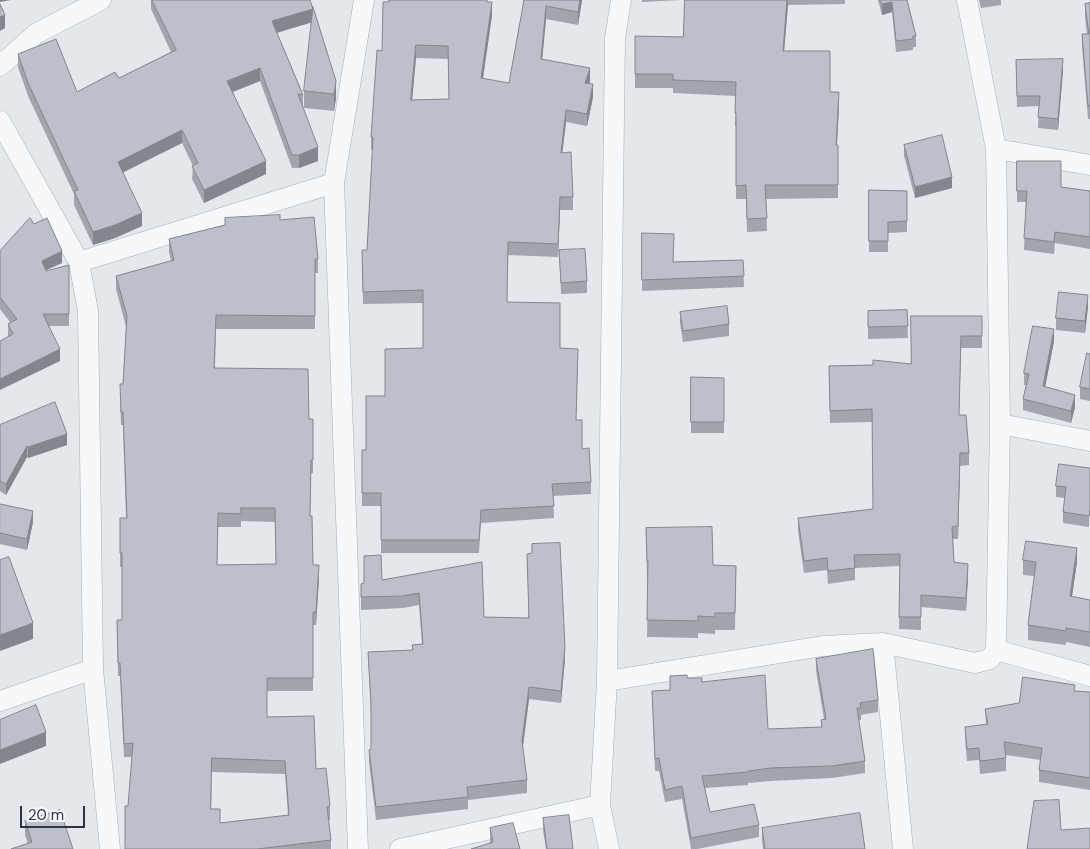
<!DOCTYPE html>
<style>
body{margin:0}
#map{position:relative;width:1090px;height:849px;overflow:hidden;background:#e4e7ec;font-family:"DM Sans",sans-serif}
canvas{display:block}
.scale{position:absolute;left:20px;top:806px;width:65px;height:22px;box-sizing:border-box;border:2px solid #2b3445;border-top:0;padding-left:6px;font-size:15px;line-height:18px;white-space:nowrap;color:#2b3445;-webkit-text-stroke:4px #f4f6f9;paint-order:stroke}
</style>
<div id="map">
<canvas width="1090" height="849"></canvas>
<div class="scale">20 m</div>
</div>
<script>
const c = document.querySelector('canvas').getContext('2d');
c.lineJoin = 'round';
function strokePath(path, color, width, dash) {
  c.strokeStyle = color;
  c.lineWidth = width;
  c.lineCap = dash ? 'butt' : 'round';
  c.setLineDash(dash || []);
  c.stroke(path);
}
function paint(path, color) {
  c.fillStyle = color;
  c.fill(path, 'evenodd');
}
const street = new Path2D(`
 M0 66 37 33 101 0
 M0 121 79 262 88 311 93 669 110 849
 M996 149 1090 165
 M79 262 334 183
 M1000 424 1090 441
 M883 643 903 849
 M996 650 1090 676
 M607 681 823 646 883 643 975 663 990 659 996 650 1000 424 996 149 967 0
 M0 701 93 669
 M358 849 334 183 364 0
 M400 849 600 805
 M609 849 600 805 607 681 615 38 621 0`);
strokePath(street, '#a9aeb7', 21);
strokePath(street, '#f7f8fa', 20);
paint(new Path2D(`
 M151 0H310L336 98 334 111 304 108V91L312 22 277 33 303 95V106L318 161 299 168H292L260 81 233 92 266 174 204 203 192 179 193 166 182 143 123 172 142 226 115 238 93 245 74 205V194L28 96 18 67V54L77 92 119 78 171 52 151 9Z
 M524 0H582L578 25 546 19 542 60 590 81 589 83 593 97 587 126 566 122 562 153 573 197V210H560L558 257 508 255 507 302 560 348 578 362 576 420 582 449 591 482V494L553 496 554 518 481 523 479 553H381V506H362V450H366L385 396 423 348V303L363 304 362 250H367L373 150H371V137L382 51 389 2H488L492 15 483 79 509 83ZM416 58 448 59 449 99 412 100Z
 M642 0H681L642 2Z
 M685 0H845V4L788 5 784 51 830 92 839 106 837 145H838V198L766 199 767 231 747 232 746 199H736V126H735L736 96 673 93V88H635V36L683 37Z
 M878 0H907L916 36V47H913V50L896 52 892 12 882 15Z
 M979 0H1001V5L981 8Z
 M1090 3V119H1088L1082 47V34H1087L1085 17V4Z
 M1016 60 1063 70 1058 130 1038 128 1039 106 1017 107Z
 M904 145 952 188 915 198 904 156Z
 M1017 161 1061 187 1090 191V249L1055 243 1054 254 1024 250 1026 202H1017Z
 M869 190 907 191V232L888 233V252H869Z
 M225 218 280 220 318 259V273H315V329H216L215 368 309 419H313V473H311L310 516 313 565 319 578 316 625H313V691H267V717L316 769 330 806V820H328L331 840V849H125L132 757H124L120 676H118L117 620H122V567H120V553L126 518 123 425H121L120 397 123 384 126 327 116 289V276L171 261 169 252V239L225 225ZM241 521 275 522 276 564 217 565 218 527H241ZM212 772 285 774 288 815 220 823 211 809Z
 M34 224 62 263 45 270 46 271 69 265V326H49L60 361 8 336V324L10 322 0 309V251Z
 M642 233 674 262 743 260 744 287 642 291Z
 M559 250 587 281V293L561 294Z
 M1088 307 1085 333 1056 330V318Z
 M907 310 908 338 868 339V311Z
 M680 312 729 324V336L683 342 680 323Z
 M982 316V348H961L959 415 969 453V465L960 466 958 539H953L954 562 968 576 966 611 921 607V630L899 629 900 566 855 568V580L828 584 827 570 804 573 798 531V518L873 509 872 422 830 423 829 366 911 364Z
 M1054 341 1045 387 1075 407 1071 423 1023 410V399L1026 385H1024V373Z
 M1090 354V401L1080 399V387Z
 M691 377 724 378V433H691Z
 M0 425 67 445 28 458 27 457 6 495 0 491Z
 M1090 468 1089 527 1063 523V512L1065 498 1056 497V486Z
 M0 504 33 522 27 550 0 544Z
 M646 528 713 565 736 566 735 630H715V634L698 633V638L647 637 648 578H647Z
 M532 544 565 659 561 703 529 699 523 747 527 780V793L468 800V809L376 820 369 762V750L371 749V714L368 652 412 650V645L422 644 419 605 403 608 361 610V584L364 583V556L382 580 482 562 484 617 528 618Z
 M1023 560 1077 562 1072 596 1090 600V647L1066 642V645L1028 640V625L1034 576 1023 575Z
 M816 659 878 700V712L861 715V720H859L865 761V773L832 778 771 781 748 783V785L705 788 710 812 759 825V837L697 849H691L682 799 665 802 659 771H655L652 691 670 690V676L687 678 702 682 768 729 821 727V720L824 719 816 671Z
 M1075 691 1090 692V790L1039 782V770L1041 760 1006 755V771L980 774 979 760 967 761 965 739V727L986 724 985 709 1019 703Z
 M543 818 573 849H546L543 830Z
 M25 821 73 849 28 844 25 835Z
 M490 828 520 849 490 843Z
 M762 828 865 849H763L762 840Z`), '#a1a5ae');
paint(new Path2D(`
 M0 0H11L0 2Z
 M580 0H582L578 25V12Z
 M787 0H788V5L783 64V51Z
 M492 2V15L481 91V78Z
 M892 2V12L882 15V4Z
 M546 6V19L541 72V59Z
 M313 9V22L272 34V21Z
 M5 15V28L0 31V17Z
 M416 45V58L411 113V100Z
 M1063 59V70L1058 130V119Z
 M260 68V81L227 94V81Z
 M590 68V81L585 95V83Z
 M336 81V98L334 111V94Z
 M593 84V97L587 126V114Z
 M839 92V106L836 159V145Z
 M566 110V122L561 165V153Z
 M182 130V143L118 175V162Z
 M318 147V161L299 168V155Z
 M266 161V174L204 203V190Z
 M952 177V188L915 198V187Z
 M560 197V210L558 257V244Z
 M142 213V226L115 238 93 245V232Z
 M62 251V263L42 272V261Z
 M1088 295V307L1085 333V321Z
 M1054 329V341L1043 398V386Z
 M60 349V361L0 390V379Z
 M1075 395V407L1071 423V411Z
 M67 434V445L28 458V447Z
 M27 446V457L6 495V484Z
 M960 453V466L958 539V526Z
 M33 511V522L27 550V539Z
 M1077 548V562L1070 610V596Z
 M968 564V576L966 611V598Z
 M319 565V578L316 625V612Z
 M33 623V639L0 651V635Z
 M565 647V659L561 703V691Z
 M529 687V699L522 753V741Z
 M46 732V746L0 764V750Z`), '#83868d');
const building = new Path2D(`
 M152 0H310L313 9 272 21 303 95 298 94 318 147 299 155H292L260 68 227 81 266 161 204 190 192 166 198 163 182 130 118 162 142 213 115 225 93 232 74 191 78 190 28 83 18 54 56 39 77 92 115 72 119 78 176 50Z
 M389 0H487V2H492L481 78 509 83 524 0H580L578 12 546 6 541 59 590 68 585 83 593 84 587 114 566 110 561 153 571 152 573 197H560L558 244 508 242 507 302 560 303V348L578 349 576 420H582V449L589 448 591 482 552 484 554 506 481 510 479 540H381V493H362V450H366V396H385V349L423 348V290L363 292 362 250H367L373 137H371L377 50 382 51 383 2H389ZM416 45 448 46 449 99 411 100Z
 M685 0H787L783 51H830V92H839L836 145H838V185H765L767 218 747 219 746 185 736 186V113H735L736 82 673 80V74H635V36L683 37Z
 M880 0H907L916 36H913V39L896 41 892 2 882 4Z
 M1090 3V106H1088L1082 34H1089L1085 4Z
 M0 4 5 15 0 17Z
 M313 7 336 81 334 94 304 91Z
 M1063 59 1058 119 1038 117 1040 96H1017L1016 60Z
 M942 135 952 177 915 187 904 145Z
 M1017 161H1061V187L1090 191V237L1055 232 1054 242 1024 238 1027 191H1017Z
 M869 190 907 191V221L888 222V241H869Z
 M280 215V220L314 217 318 259H315V316L216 315 214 368 308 369 309 419H313V460H311L310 516H312L313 565H319L316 612H313V678H267V717L314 716 316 769 326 768 330 806 327 807 331 840 257 849H125V806H128L133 743 124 744 120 663H118L117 620H122V553H120V518H127L123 412H121L120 384H123L127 316 116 276 174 260 169 239 225 225V218ZM241 508H275L276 564 217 565 218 513 241 514ZM212 758 285 761 289 815 220 823V809H211Z
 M30 218 34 224 47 218 62 251 42 261 46 271 69 265V314H43L60 349 0 379V341L13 334 8 324 17 319 0 297V251Z
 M642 233 674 234 673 262 743 260 744 276 642 280Z
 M585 249 587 281 561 283 559 250Z
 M1059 292 1088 295 1085 321 1056 318Z
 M727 306 729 324 683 331 680 312Z
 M907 310 908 326 868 327V311Z
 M911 316H982V336H961L959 415H966L969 453H960L958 526 952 527 954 562 968 564 966 598 921 595V617H899L900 554 854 555 855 568 828 571 827 558 804 561 798 518 873 509 872 409 830 411 829 366 873 365V360L911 364Z
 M1033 326 1054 329 1043 386 1075 395 1071 411 1023 399 1029 374 1024 373Z
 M1087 353 1090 354V389L1080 387Z
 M691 377 724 378V422H691Z
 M55 402 67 434 28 447 27 446 6 484 0 481V425Z
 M1059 464 1090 468V510L1089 516 1063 512 1066 487 1056 486Z
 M0 504 33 511 27 539 0 533Z
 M712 527 713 565 736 566 735 613H715V617L698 616V621L647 620 648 561H647L646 528Z
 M1026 541 1077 548 1070 596 1090 600V632L1066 628V631L1028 625 1036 562 1023 560Z
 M560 543 565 647 561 691 529 687 522 741 527 780 467 787 468 797 376 807 369 750 371 749V703L368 652 413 650 412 645 423 644 419 593 403 596 361 597V584L364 583V556L381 555 382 580 482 562 484 617 529 618 527 554 532 553V544Z
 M9 557 33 623 0 635V560Z
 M873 649 878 700 860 703 861 708H857L865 761 832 766 771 768 748 771V772L702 776 710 812 754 804 759 825 691 838 682 786 665 790 659 758 655 759 652 691 670 690V676L687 675V678H702V682L765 675 768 729 822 727 821 720 826 719 816 659Z
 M1023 677 1075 685 1074 691 1090 692V778L1039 770 1042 748 1004 742 1006 758 980 761 979 748 967 749 965 727 988 724 985 709 1019 703Z
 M36 705 46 732 0 750V720Z
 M1059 800 1061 830 1090 828V849H1027L1034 801Z
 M60 810 73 849H11L32 842 25 821Z
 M860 813 865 849H765L762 828Z
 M569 815 573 849H547L543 818Z
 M513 823 520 849H471L493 842 490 828Z`);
paint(building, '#bbc0ca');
strokePath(building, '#83868d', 1);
</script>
